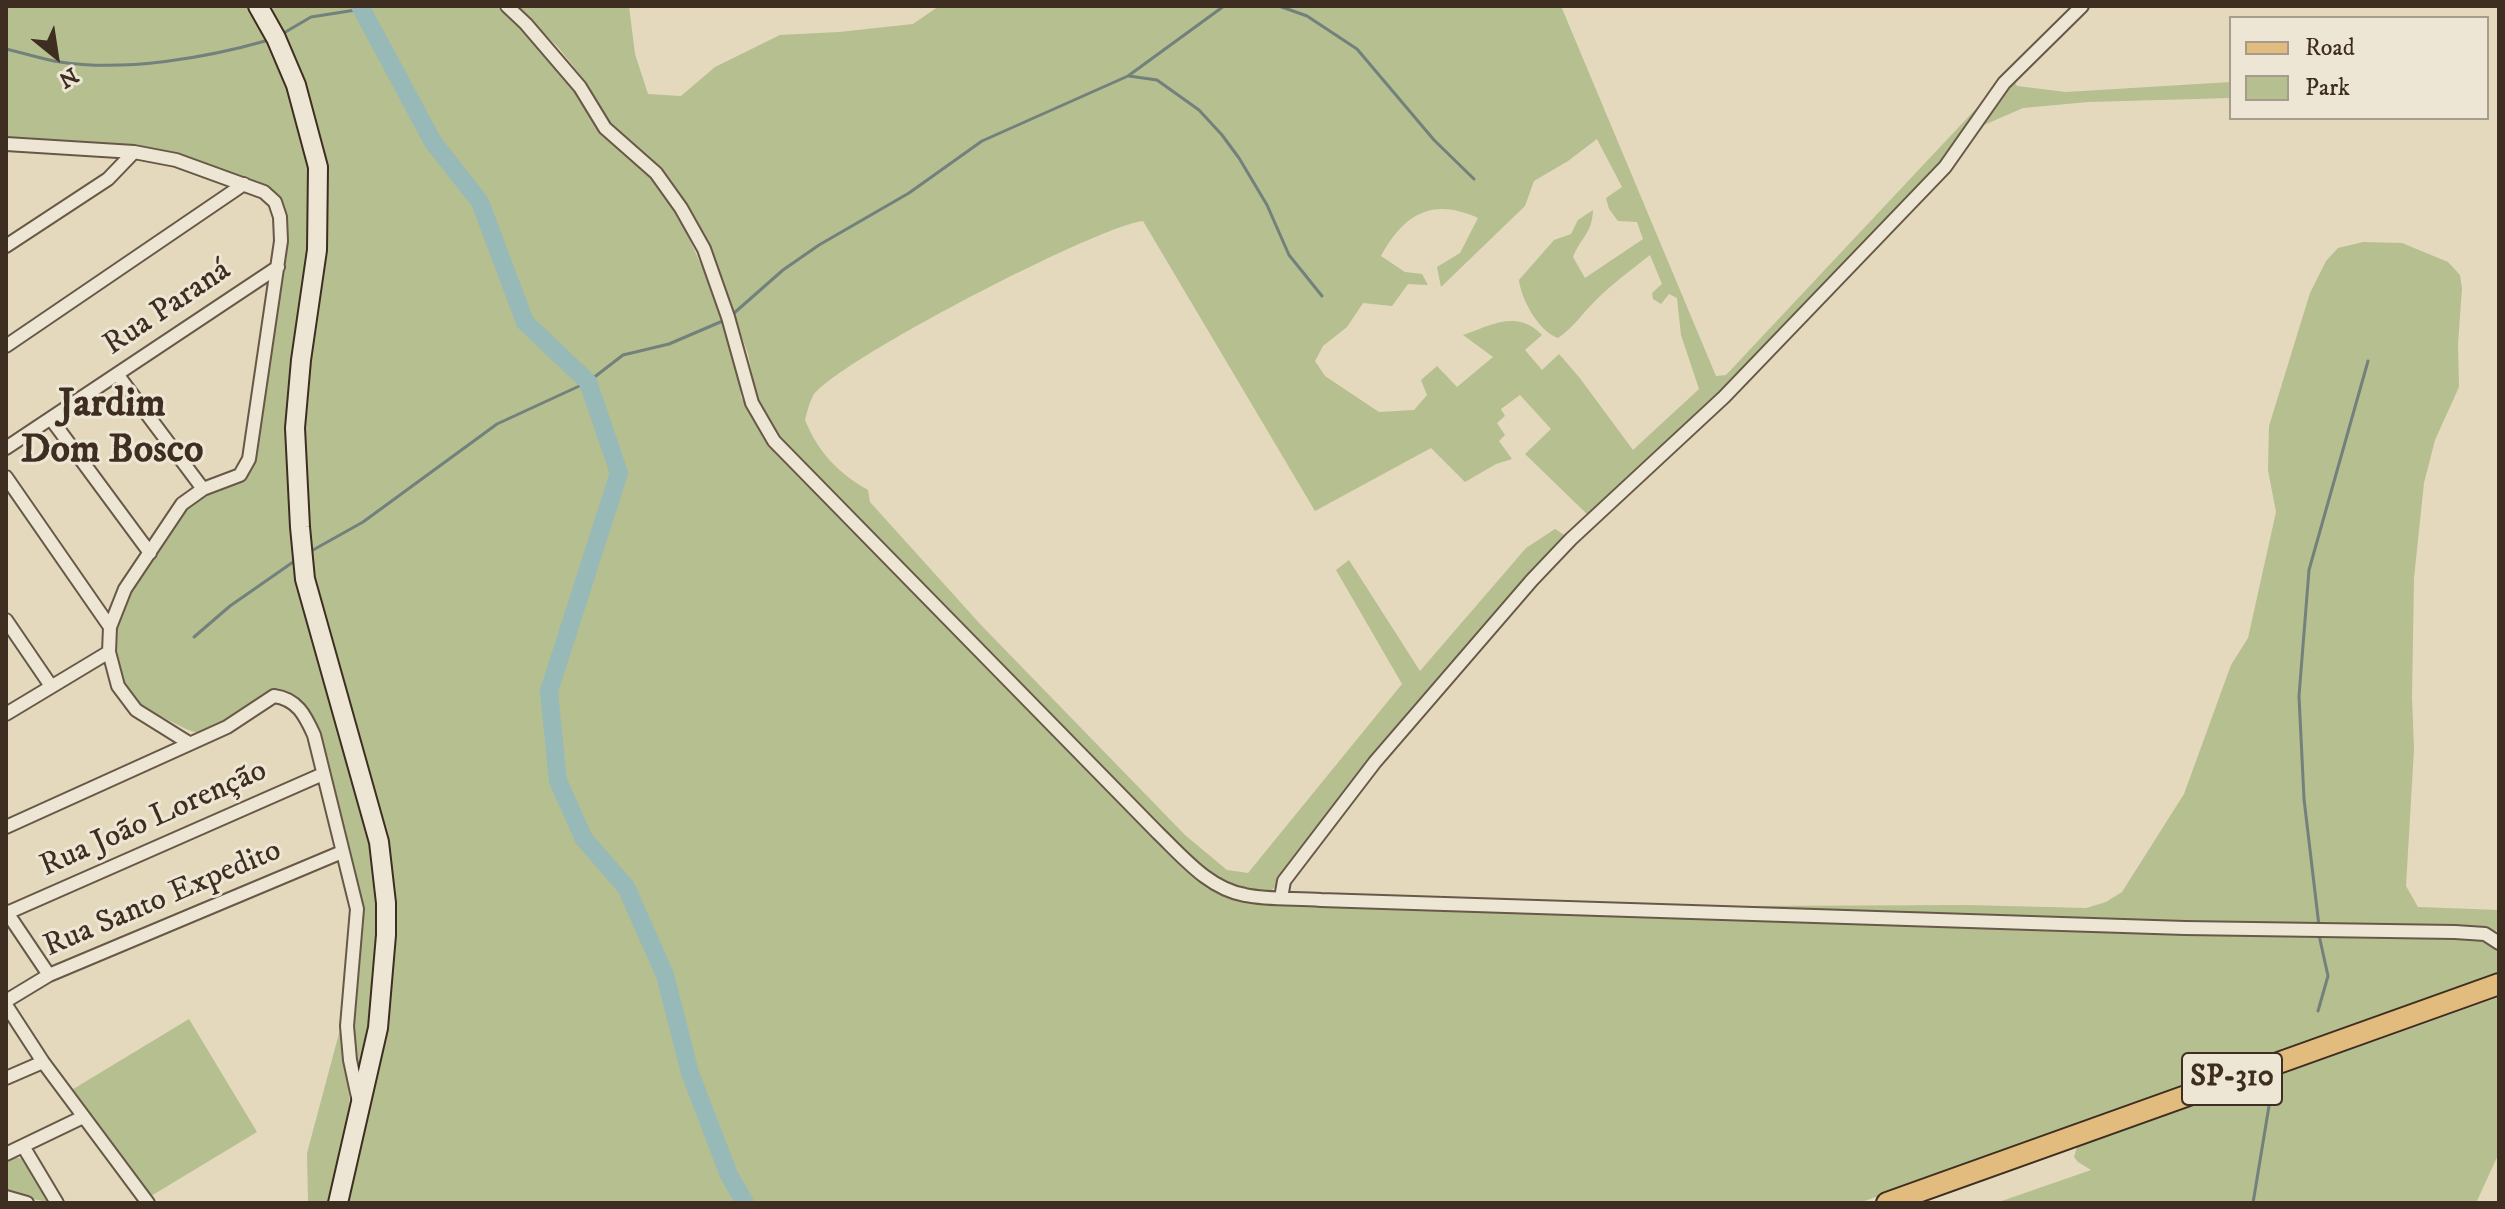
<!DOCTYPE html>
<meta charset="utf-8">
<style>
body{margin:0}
#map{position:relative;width:2505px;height:1209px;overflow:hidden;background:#e4d9bd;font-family:"IM FELL DW Pica",serif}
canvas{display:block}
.frame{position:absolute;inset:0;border:8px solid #3e2d21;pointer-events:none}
.legend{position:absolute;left:2229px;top:16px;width:260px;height:104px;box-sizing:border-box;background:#ede6d4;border:2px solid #a79c8c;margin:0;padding:10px 14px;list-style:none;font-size:24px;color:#3e2d21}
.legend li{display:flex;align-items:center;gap:16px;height:40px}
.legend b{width:40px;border:2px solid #a79c8c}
.north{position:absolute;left:16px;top:16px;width:80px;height:80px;-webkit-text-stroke:6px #ede6d4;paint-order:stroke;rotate:150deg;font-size:22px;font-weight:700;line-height:32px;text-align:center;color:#3e2d21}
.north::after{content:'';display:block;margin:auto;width:28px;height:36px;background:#3e2d21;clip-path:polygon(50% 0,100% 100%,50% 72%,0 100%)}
</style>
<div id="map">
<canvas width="2505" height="1209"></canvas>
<div class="frame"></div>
<ul class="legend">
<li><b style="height:10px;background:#e2bc7e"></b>Road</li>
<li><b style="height:22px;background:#b5bf90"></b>Park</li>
</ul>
<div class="north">N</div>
</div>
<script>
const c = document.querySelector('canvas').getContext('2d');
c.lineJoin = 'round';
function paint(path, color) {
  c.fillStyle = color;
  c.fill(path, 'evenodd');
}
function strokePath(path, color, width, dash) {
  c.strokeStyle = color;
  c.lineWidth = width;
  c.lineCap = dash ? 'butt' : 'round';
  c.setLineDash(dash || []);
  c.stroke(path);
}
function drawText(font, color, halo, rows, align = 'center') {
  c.font = font + ' "IM FELL DW Pica",serif';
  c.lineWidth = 6;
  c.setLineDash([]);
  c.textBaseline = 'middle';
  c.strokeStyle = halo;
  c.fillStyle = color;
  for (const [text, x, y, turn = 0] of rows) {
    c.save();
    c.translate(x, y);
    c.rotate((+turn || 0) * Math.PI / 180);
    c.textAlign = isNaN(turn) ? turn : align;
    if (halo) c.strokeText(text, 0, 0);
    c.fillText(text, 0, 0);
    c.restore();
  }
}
paint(new Path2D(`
 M6 6H248L278 60 305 135 313 188 291 477 366 811 381 901 371 1024 360 1077 356 1076 350 1027 361 908 319 732 282 693C261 704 227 726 205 732 195 734 185 729 176 724 160 716 142 709 130 695 90 648 134 585 161 545 168 533 175 519 184 509 204 488 244 488 254 464L285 267 284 218 245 179 201 162 178 157 6 140Z
 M267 6H496L548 56 574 91 599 133 653 179 678 214 723 313 739 374 741 397 756 425 773 447 1187 868 1214 890 1233 898 1425 910 2186 933 2454 936C2471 938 2486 938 2499 950V975L1859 1203H346L376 1064 385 830 314 578 313 550 307 529 304 440 306 362 327 251 326 167Z
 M514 6H629L635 54 648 94 681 96 715 67 780 35 839 32 913 24 939 6H1561L1716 376 1726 375 1987 97 1940 164 1721 395 1589 516 1525 454 1551 429 1520 395 1501 409 1505 416 1497 423 1505 435 1499 441 1512 459 1496 464 1465 482 1431 448 1315 511 1143 221C1100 225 836 361 813 396 809 403 807 413 805 420 818 452 838 473 868 490L870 502 981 625 1185 835 1227 870 1248 873 1402 684 1336 570 1349 560 1420 671 1526 548 1555 529 1566 536 1277 885 1271 891C1239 889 1220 881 1195 861L776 438 757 399 748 354 710 246 687 205 659 169 609 121 586 82 557 46ZM1597 139 1622 187 1606 198 1609 209 1618 221 1637 222 1643 239 1585 278 1573 257C1581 237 1592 234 1593 210L1578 220 1571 234 1554 240 1519 280C1521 299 1539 332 1558 338 1573 328 1582 314 1595 301 1612 284 1631 270 1650 255L1662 284 1652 293 1653 299 1661 304 1669 294 1677 298 1681 335 1699 389 1633 450 1579 377 1559 354 1542 370 1525 350 1542 335C1518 309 1491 325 1463 335L1493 357 1457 387 1437 366 1421 380 1427 395 1414 410 1379 412 1325 376 1315 361 1323 346 1347 327 1363 303 1392 306 1408 284 1428 285 1422 274 1405 272 1381 256C1404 214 1432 197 1478 218L1460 253 1437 267 1441 287 1525 206 1534 181 1568 161Z
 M2013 79 2017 86 2066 92 2231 82V98L2088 102 2023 108 1977 128Z
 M2363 242 2402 243 2448 262 2460 275 2462 288 2458 344 2459 387 2435 440 2424 483 2414 578 2412 697 2414 749 2406 886 2418 907 2499 910V931L2456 926 2363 923 2308 927 1741 906 1967 905 2086 908 2106 902 2122 892 2184 794 2231 665 2248 638 2276 512 2268 470 2269 426 2310 293 2326 261 2338 248Z
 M2499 997V1153L2476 1203H1996L2091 1170 2078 1162 2074 1157 2077 1147Z
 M189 1019 257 1132 151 1196 70 1091Z
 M341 1026 352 1122 335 1203H308L307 1153Z
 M10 1156 27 1160 52 1203 6 1193V1158Z`), '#b5bf90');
strokePath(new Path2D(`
 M1279 6 1307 16 1357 49 1434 140 1474 179
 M282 34 311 17 362 9
 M6 49C24 53 42 59 60 62 125 72 206 58 269 40
 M1129 76 1157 80 1199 110 1222 135 1239 158 1267 205 1289 255 1322 296
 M733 314 783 270 819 245 909 193 982 141 1128 76 1224 6
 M313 550 363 522 497 424 588 382 623 355 669 344 725 320
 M194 637 230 606 296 560
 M2319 926 2304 799 2299 696 2309 570 2368 361
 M2318 1011 2328 976 2319 935
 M2253 1203 2269 1106`), '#73817c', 3);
strokePath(new Path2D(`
 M360 6 433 142 480 202 525 322 588 382 619 473 549 691 558 781 584 839 626 887 665 975 690 1073 729 1175 745 1203`), '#97b9b8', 18);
const street = new Path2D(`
 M507 6 526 24 580 87 605 128 656 173 681 208 704 249 728 317 752 403 774 441 1158 833C1183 857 1209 889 1245 895 1269 900 1296 898 1321 900L2185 928 2455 932 2485 934 2499 943
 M6 144 134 152 176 160 264 192 275 202 280 217 281 241 249 459 240 475 203 489 182 504 125 589 110 627 109 652 118 686 136 710 189 743
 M6 246 108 179 134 152
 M6 346 244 184
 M117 374 203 489
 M51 419 150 553
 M6 448 278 267
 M6 477 110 627
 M6 620 51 686
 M6 714 109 652
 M6 827 227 727 274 696C297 699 305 715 314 735L357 909 347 1026 350 1060 359 1102
 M1281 898 1284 881 1375 762 1532 580 1571 539 1724 397 1945 167 2004 83 2082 6
 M6 911 49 975
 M7 913 323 774
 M6 1001 49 975 342 852
 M6 1005 43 1062 148 1203
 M6 1078 43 1062
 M23 1146 57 1203
 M6 1154 83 1117
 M6 1197 27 1203`);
const secondary = new Path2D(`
 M258 6 276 38 296 85 318 167 317 250 301 360 295 428 300 527 305 579 379 842 386 903V935L378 1028 338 1203`);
const primary = new Path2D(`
 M1887 1203 2499 984`);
strokePath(street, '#685848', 16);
strokePath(secondary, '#3e2d21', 22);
strokePath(primary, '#3e2d21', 24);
strokePath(street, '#ede6d4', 12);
strokePath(secondary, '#ede6d4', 18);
strokePath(primary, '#e2bc7e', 20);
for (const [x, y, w] of [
 [2232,1079,100]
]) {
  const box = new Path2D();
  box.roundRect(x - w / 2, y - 26, w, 52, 6);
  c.fillStyle = '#ede6d4';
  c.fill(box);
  strokePath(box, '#3e2d21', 2);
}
drawText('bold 30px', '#3e2d21', null, [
 ["SP-310",2232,1079]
]);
drawText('32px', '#3e2d21', '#ede6d4', [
 ["Rua Paraná",168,309,-34],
 ["Rua João Lorenção",154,820,-24],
 ["Rua Santo Expedito",163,900,-23]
]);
drawText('bold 40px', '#3e2d21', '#ede6d4', [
 ["Jardim",112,407],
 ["Dom Bosco",112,453]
]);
</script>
